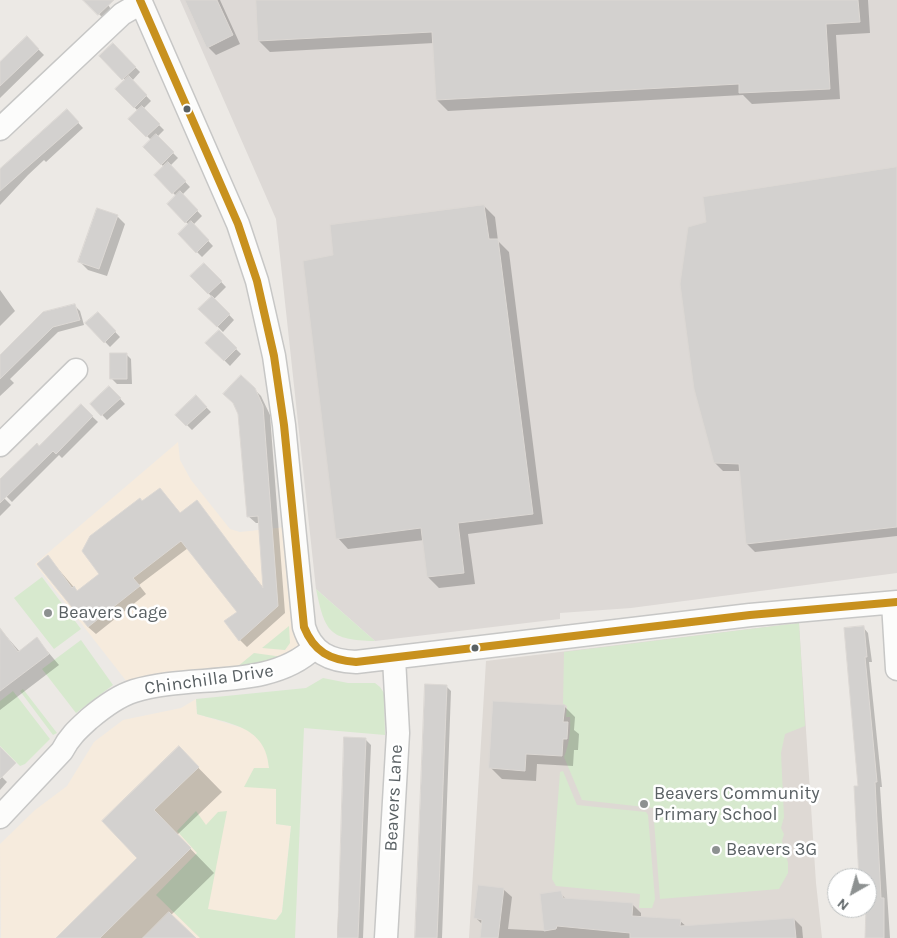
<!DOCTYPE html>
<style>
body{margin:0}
#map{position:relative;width:897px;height:938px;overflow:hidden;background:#ece9e5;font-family:Karla,sans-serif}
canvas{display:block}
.north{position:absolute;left:827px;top:868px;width:50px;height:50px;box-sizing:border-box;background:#fff;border:1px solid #bdc0c1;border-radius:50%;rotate:218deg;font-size:14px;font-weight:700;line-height:20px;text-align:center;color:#5a6164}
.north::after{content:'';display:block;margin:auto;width:18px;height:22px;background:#8d9191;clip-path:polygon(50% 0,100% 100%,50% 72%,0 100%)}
</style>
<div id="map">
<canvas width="897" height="938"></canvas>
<div class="north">N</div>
</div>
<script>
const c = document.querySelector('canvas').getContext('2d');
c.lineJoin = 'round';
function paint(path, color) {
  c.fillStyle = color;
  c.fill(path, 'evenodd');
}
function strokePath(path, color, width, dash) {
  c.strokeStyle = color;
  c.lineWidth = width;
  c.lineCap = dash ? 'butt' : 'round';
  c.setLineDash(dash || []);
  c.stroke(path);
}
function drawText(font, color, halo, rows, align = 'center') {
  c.font = font + ' Karla,sans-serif';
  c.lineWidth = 5;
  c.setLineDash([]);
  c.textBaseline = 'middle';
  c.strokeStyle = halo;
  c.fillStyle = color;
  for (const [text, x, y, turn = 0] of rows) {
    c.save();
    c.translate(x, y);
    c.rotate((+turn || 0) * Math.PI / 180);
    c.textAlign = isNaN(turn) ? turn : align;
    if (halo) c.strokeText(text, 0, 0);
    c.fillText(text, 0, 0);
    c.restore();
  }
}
paint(new Path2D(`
 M178 442 180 460 191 480 230 529 240 532 296 526 305 657 134 691 35 564Z
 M196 699 197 714 246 729 259 739 268 753 269 768 276 789V824L291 826 282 912 276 920 227 912 222 938H1L0 844 35 810 67 786 94 742 123 720 181 708Z`), '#f6ebdd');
paint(new Path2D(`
 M180 0H897V573L631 608 560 613V619L375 641 316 589 276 219Z`), '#ddd9d6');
paint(new Path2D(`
 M799 623 816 883 822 938H469L486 661Z`), '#ded9d4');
paint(new Path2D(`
 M42 577 81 629 54 649 14 598Z
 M316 589 375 641C329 640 325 632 316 589Z
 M799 623 805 726 785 734 781 753 784 817 781 828 784 834 782 841 788 863V873L779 889 660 899 653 808 582 800 564 757C569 744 571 732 570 717H566L567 706 563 704 564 652Z
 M289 626 290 643 285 650 262 648Z
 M81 640 113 685 76 713 42 669Z
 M254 653 283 657 272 663 237 667Z
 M323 678 348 683H375L380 687 384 693 385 735 304 728 295 938H200L156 895 197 853 177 831 196 811 206 825 218 812 227 811 208 909 276 920 282 912 291 826 276 824V789L244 787 254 768H269C266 726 230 724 197 714L196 699 306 688Z
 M23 689 57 733 53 735 20 691Z
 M13 691 50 739 25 764 20 766 0 746V701Z
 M563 771 577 805 646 812 648 815 655 899 652 908H639L640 894 556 886 552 879 560 772Z`), '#d7e9ce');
paint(new Path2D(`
 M85 0H105L112 11 104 19Z
 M186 0H220L240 44 216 55 208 47Z
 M257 0H868L870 33 836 35 840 99 752 104 743 95 448 111 437 100 434 43 270 52 259 41Z
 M27 38 44 55 0 98V64Z
 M113 45 140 72 132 81 151 101 143 109 164 130 157 137 178 158 170 166 190 187 182 195 202 216 193 225 213 246 202 257 179 234 189 225 168 204 176 196 156 175 164 167 144 147 151 140 130 119 138 111 117 89 126 81 101 56Z
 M67 111 83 128 46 162 44 160 28 175 0 205V174Z
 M897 168V536L755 552 747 544 741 471H723L715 463Z
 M484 206 495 217 498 241 509 252 543 524 468 534 475 584 439 588 428 577 424 540 348 549 338 538 334 256Z
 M117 216 125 224 107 276 88 270 80 262Z
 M204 264 226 287 214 299 234 320 223 332 200 309 212 297 192 276Z
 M0 290 15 311 0 326Z
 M75 306 80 311 84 325 58 332 10 379 14 383 0 396V364Z
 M98 314 120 337 110 347 87 323Z
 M219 332 241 354 230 366 207 343Z
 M126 354 131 359 132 384H117L112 379Z
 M242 377 261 396 270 415 285 613 247 647 240 640 239 612 188 548 139 585 146 594 96 634 88 627 48 557 78 592 101 574 143 503 160 489 181 514 197 502 265 590 259 523H256L248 516Z
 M109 387 125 404 107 420 92 404Z
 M196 397 211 412 192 430 177 415Z
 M81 406 98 422 62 458 59 455 12 502 2 492 0 494 11 505 0 516V484Z
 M863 627 868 633 872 662H869L882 787H880L890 938H866L867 878H860L859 787Z
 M0 629 20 652 37 639 59 665 0 710Z
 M446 686 451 691 442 938H416Z
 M564 706 575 717 574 730 579 734 578 750H574L573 766 537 764 536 781 502 779 491 768Z
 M346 739 366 740 371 745 363 938H337Z
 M179 748 222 792 177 835 214 873 171 915 194 938H59L139 858 104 821Z
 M0 775 7 782 0 790Z
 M503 889 512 897 508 929 546 931 541 895 560 893 567 900 633 905 641 913V918L680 921 687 927 794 919 802 927 803 938H482L483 925 476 918Z`), '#0003');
const building = new Path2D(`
 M83 0H114L98 15Z
 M185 0H217L233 35 207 48Z
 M256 0H858L860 22 826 24 830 89 739 93V84L436 100 432 32 258 41Z
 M27 36 39 49 0 86V62Z
 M113 43 136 67 122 80 99 56Z
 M129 76 147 95 134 108 115 89Z
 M142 106 160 124 146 137 128 119Z
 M67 109 79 122 0 191V169Z
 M156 134 174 152 161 165 143 147Z
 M168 162 186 181 172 194 154 175Z
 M897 167V527L746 544 739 464 714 463 694 389 680 284 688 227 706 222 703 197Z
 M180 191 198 210 185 223 167 204Z
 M484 205 489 239H498L533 514 458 523 464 573 427 577 421 528 336 539 303 261 333 255 330 225Z
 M97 208 118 215 99 269 78 262Z
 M191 221 209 240 196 253 178 234Z
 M204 263 222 281 208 294 190 276Z
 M212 296 230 314 217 327 198 309Z
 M75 304 80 320 53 327 0 379V355L43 312Z
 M98 312 116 331 104 343 85 323Z
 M219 330 237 348 224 361 205 343Z
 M110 353H127V379H110Z
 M241 375 255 388 263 406 278 606 239 641 224 621 237 612 181 541 133 578 140 586 88 627 37 564 48 555 72 588 74 586 77 591 99 574 82 551 90 536 140 498 142 501 160 488 180 513 197 500 263 588 258 516 247 517 238 414 233 403 223 394Z
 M109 386 121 398 101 416 90 404Z
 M196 395 207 407 186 426 175 415Z
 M81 404 93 416 56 454 53 451 0 503V479L37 443 39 446Z
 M864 626 867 657H865L877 782H875L881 898H884V938H865L867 878H859L854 786H858L844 628Z
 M0 628 18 652 37 637 49 654 0 691Z
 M425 684 447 685 437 938H415Z
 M493 701 565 705 563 722H568L567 739H563L562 756 526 754 525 771 489 768Z
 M344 737 366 738 358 938H338Z
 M179 746 199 767 154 810 191 848 100 938H56L137 858 102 821Z
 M0 747 16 763 0 779Z
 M478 885 504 888 498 938H480L482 920 474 918Z
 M561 891 563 898 633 903 632 916 681 919 680 926 794 918 796 938H630V933L557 926 556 929 544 931 540 894Z
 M169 912 196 938H143Z`);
paint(building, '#d3d1cf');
strokePath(building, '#dcd8d4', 1);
const minor = new Path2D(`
 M140 0 238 224 257 281 274 356 284 425 304 627C312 653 330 661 356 662L750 615 897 602
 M0 129 122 14 141 3
 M0 445 76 370
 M893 603 897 669
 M0 817 62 751C69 737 78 729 89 719 102 708 118 696 134 691 191 673 269 691 314 648
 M386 938 398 733 394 658`);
strokePath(minor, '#c7c7c6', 25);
strokePath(minor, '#fcfcfb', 22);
strokePath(new Path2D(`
 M140 0 238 224 257 281 274 356 284 425 304 627C314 652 330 660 356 662L750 615 897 602`), '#c8911e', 8);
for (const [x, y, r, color] of [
 [187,109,4.5,"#5a6164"],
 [48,613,5,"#8d9191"],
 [475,648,4.5,"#5a6164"],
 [644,804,5,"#8d9191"],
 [716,850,5,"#8d9191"]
]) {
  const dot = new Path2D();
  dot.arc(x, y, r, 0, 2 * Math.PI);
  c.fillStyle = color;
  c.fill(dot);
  strokePath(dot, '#fff', 2);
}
drawText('18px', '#5a6164', '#fff', [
 ["Beavers Cage",58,613],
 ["Beavers Community",654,794],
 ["Primary School",654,815],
 ["Beavers 3G",726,850]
], 'left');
drawText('18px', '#5a6164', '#fff', [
 ["Chinchilla Drive",209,680,-8],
 ["Beavers Lane",394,798,-87]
]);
</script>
